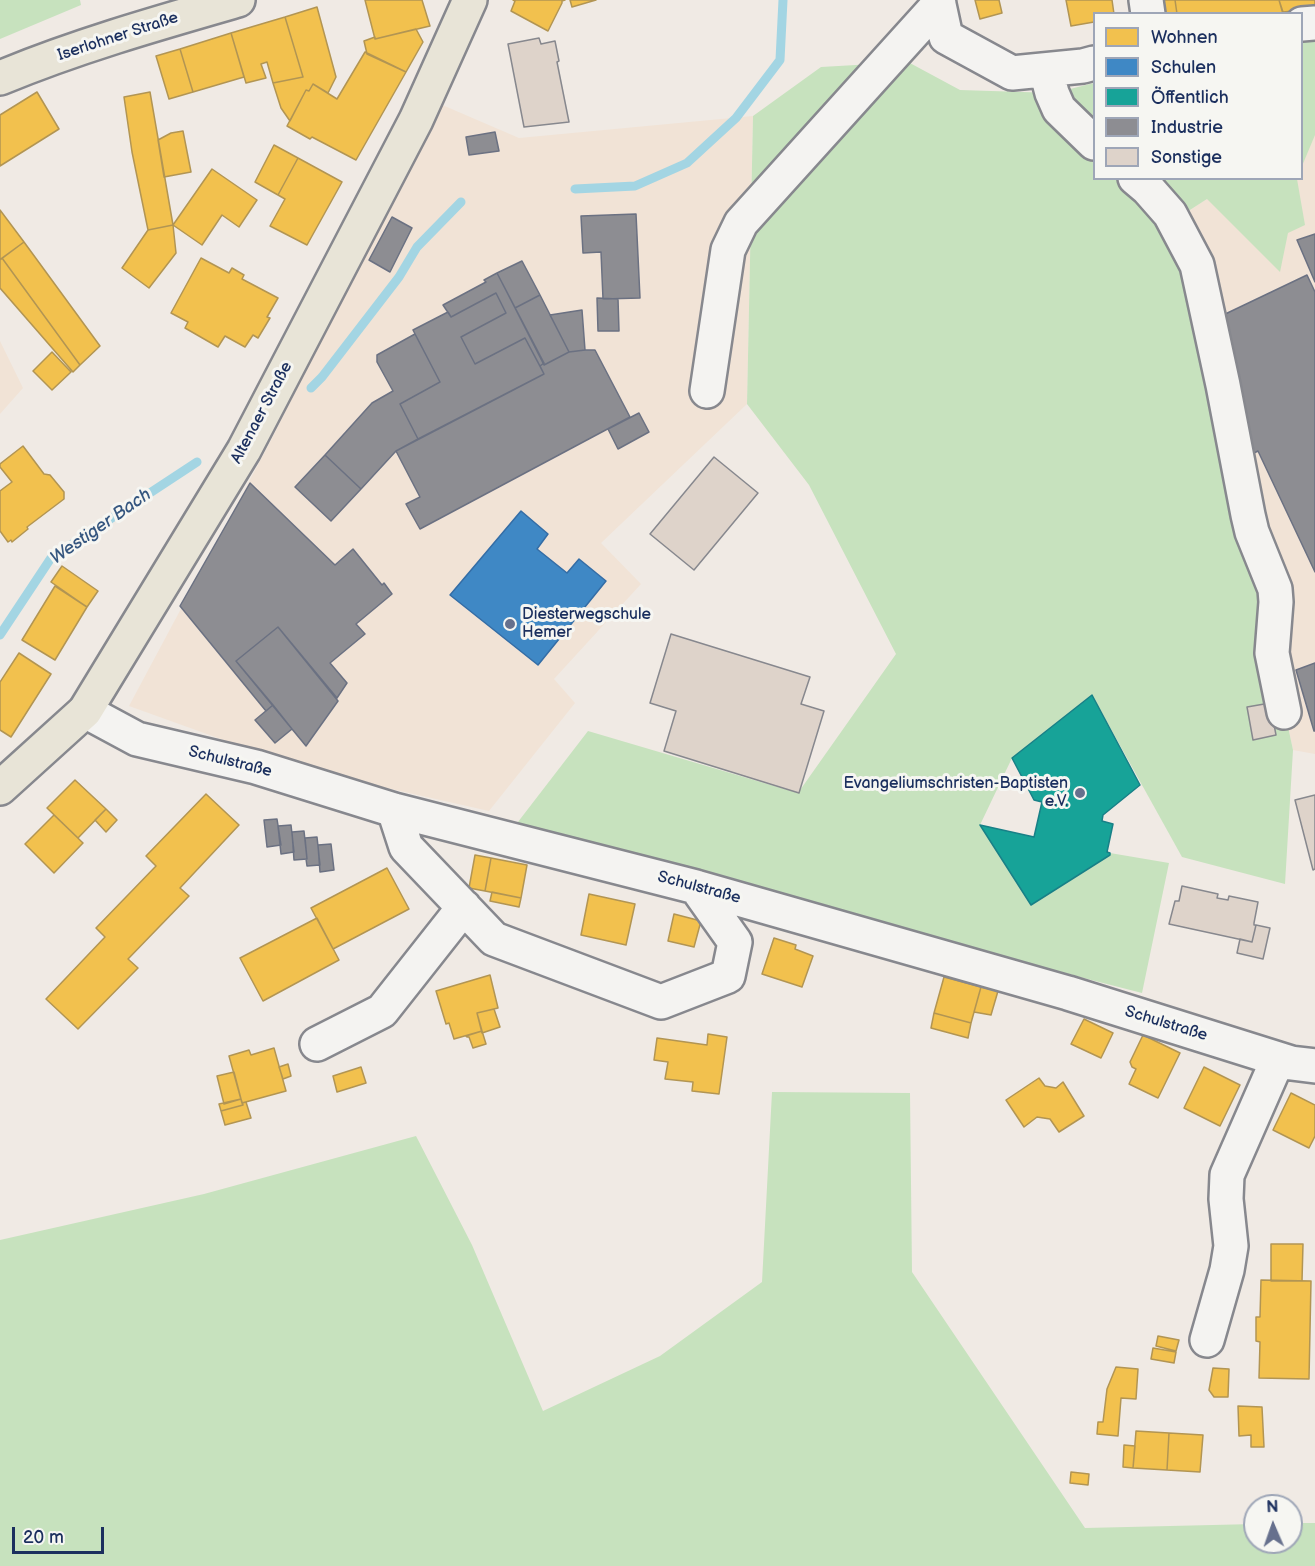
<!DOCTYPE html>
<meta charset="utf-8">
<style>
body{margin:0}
#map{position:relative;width:1315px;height:1566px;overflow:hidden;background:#f0eae4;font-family:"Balsamiq Sans",sans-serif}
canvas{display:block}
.legend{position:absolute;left:1093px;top:12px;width:210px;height:168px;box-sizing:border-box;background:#f6f6f2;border:2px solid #9ea6b7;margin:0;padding:8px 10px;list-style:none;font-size:18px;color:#1b2f5e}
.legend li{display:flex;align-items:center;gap:12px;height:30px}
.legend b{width:30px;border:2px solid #9ea6b7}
.north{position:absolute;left:1243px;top:1494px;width:60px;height:60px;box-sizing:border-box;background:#f6f6f2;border:2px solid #9ea6b7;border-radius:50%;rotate:358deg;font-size:16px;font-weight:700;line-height:24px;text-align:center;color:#1b2f5e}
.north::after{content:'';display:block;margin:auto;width:21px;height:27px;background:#66708d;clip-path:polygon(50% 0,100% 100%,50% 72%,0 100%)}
.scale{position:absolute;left:12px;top:1527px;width:92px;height:27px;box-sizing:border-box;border:3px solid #1b2f5e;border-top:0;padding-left:8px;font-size:18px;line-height:21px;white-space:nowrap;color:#1b2f5e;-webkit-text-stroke:4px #f6f6f2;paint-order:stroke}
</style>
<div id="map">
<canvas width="1315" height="1566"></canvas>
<ul class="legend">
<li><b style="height:16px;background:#f2c14e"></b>Wohnen</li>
<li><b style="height:16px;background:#3f88c5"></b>Schulen</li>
<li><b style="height:16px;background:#17a398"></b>Öffentlich</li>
<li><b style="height:16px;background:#8d8d92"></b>Industrie</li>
<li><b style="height:16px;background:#ded3ca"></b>Sonstige</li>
</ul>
<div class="north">N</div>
<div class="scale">20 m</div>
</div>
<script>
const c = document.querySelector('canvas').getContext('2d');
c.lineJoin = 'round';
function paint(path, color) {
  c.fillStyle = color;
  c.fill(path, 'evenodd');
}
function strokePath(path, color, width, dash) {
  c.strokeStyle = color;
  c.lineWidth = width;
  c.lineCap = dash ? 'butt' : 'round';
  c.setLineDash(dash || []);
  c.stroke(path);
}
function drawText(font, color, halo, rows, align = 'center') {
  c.font = font + ' "Balsamiq Sans",sans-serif';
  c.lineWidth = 6;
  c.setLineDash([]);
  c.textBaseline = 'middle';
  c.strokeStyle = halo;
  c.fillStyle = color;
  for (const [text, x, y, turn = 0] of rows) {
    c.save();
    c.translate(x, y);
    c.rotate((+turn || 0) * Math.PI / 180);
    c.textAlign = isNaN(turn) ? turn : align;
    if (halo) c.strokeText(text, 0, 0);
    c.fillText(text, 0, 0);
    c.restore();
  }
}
paint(new Path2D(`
 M440 104 519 138 753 116 747 404 601 543 641 584 554 679 575 703 489 811 307 770 129 706 268 446Z
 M1315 130V754L1293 750 1179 217 1238 179 1302 178V138Z
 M0 341 23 388 0 414Z`), '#f1e3d6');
paint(new Path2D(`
 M0 0H80L81 5 0 39Z
 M1315 34V135L1302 166V36Z
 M908 62 960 90 1054 93 1094 83V178L1297 179 1305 225 1288 233 1280 272 1207 199 1179 217 1293 750 1285 884 1182 857 1092 695 1012 758 980 825 1031 904 1110 853 1169 863 1142 993 511 831 588 731 798 793 896 654 809 485 747 404 753 116 821 67Z
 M772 1092 910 1093 912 1272 1085 1528 1255 1524V1542H1291V1523H1315V1566H0V1240L204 1194 416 1136 472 1245 543 1411 660 1356 762 1282Z`), '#c7e2be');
const homes = new Path2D(`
 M365 0H422L430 26 375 39Z
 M513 0H565L562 1V3L548 31 511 11 515 1Z
 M570 0H596L572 7Z
 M975 0H999L1002 13 980 19Z
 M1066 0H1112L1114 14H1094V22L1071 26Z
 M1157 0H1175L1177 14H1159Z
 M1175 0H1279L1283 14H1177Z
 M1279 0H1315V9L1283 12Z
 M317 7 336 77 328 93 313 84 309 91 306 90 290 121 281 108 273 83 303 77 285 17Z
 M285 17 303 77 273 83 267 62 261 64 266 78 246 83 231 33Z
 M416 29 423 42 406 72 367 54 364 41 375 37V39Z
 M231 33 244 77 193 92 180 49Z
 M180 49 193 92 169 99 156 56Z
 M365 52 406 72 356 160 312 137 310 139 287 126 306 90 309 91 313 84 337 99Z
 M37 92 59 129 0 166V115Z
 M150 92 173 225 148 230 132 152 124 97Z
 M183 131 191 172 164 177 158 140 171 133Z
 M274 145 298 158 278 195 255 182Z
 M298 158 342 182 307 245 270 226 285 199 278 195Z
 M212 169 257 200 239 227 222 215 202 245 173 225Z
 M0 210 24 242 0 260Z
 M173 225 176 253 149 288 122 268 148 230Z
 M24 242 100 346 80 365 2 258Z
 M2 258 80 365 73 372 0 288V260Z
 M201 258 229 273 232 268 244 275 242 279 278 298 267 317 270 318 258 338 253 335 245 347 225 336 218 347 185 328 188 322 171 313Z
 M52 352 71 372 52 390 33 371Z
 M23 446 44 474 50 475 64 492V499L27 527 28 529 12 542 11 540 8 542 0 531V491L12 482 0 467V464Z
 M62 566 98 591 87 607 51 582Z
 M55 586 87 607 55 660 22 640Z
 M19 653 51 674 11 737 0 730V682Z
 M75 780 106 809 78 838 47 808Z
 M206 794 239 825 180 888 189 896 128 959 138 968 78 1029 46 999 105 937 96 928 156 866 146 856Z
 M106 809 117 820 106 832 95 820Z
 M54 815 83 843 54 873 25 844Z
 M475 855 491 858 485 891 469 888Z
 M491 858 527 865 521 898 485 891Z
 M387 868 409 909 333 949 311 908Z
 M492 892 521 898 519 907 490 901Z
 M589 894 635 904 626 945 581 935Z
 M674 914 701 921 694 947 668 941Z
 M317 918 339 960 263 1001 240 958Z
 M774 938 796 945 795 949 813 956 802 987 762 974Z
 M490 975 498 1008 477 1013 482 1031 454 1039 449 1023 446 1024 436 991Z
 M944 977 981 987 971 1023 934 1013Z
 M981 987 998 991 991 1015 974 1012Z
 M494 1009 500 1027 482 1033 477 1013Z
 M934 1013 971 1023 968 1038 931 1028Z
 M1084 1019 1113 1033 1101 1058 1071 1044Z
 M482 1031 486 1044 473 1048 469 1037H467L466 1036Z
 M708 1034 727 1037 719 1094 692 1091 693 1082 665 1079 668 1062 654 1060 657 1038 707 1045Z
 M1143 1035 1180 1053 1158 1098 1129 1084 1136 1069 1132 1067 1130 1062Z
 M274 1048 286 1091 242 1103 229 1056 249 1050 251 1055Z
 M288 1064 291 1076 283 1079 279 1067Z
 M361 1067 366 1083 337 1092 333 1076Z
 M1204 1067 1240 1085 1220 1126 1184 1108Z
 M234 1072 241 1099 224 1104 217 1076Z
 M1039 1078 1045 1086 1056 1088 1063 1082 1084 1116 1059 1132 1050 1119 1037 1117 1024 1127 1006 1100Z
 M1291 1093 1315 1105V1136L1309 1148 1273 1130Z
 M241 1099 243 1105 221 1111 219 1104Z
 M246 1102 251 1118 225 1125 221 1111 243 1105 242 1103Z
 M1271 1244H1303L1302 1281H1271Z
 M1261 1280 1311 1281 1309 1379 1259 1378 1260 1342 1256 1341V1317H1260Z
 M1158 1336 1179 1340 1176 1351 1156 1346Z
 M1153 1348 1176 1352 1174 1363 1151 1359Z
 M1116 1367 1138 1369 1136 1399 1121 1398 1118 1436 1097 1434 1098 1422H1103L1107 1389Z
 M1213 1368 1229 1369 1228 1397H1214L1209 1390Z
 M1238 1406 1262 1407 1264 1447H1251V1435L1239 1436Z
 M1136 1431 1169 1433 1167 1470 1133 1468Z
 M1169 1433 1203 1435 1200 1472 1167 1470Z
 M1124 1445 1135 1446 1133 1468 1123 1467Z
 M1071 1472 1089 1474 1088 1485 1070 1483Z`);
paint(homes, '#f2c14e');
strokePath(homes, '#b29553', 1.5);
const schools = new Path2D(`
 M521 511 548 534 537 549 567 573 579 559 606 581 538 665 450 595Z`);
paint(schools, '#3f88c5');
strokePath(schools, '#346da6', 1.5);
const public = new Path2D(`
 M1092 695 1140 785 1103 815 1102 821 1113 824 1107 852 1110 853V855L1031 905 980 825 1034 837 1042 802 1034 800 1012 758Z`);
paint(public, '#17a398');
strokePath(public, '#188087', 1.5);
const industry = new Path2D(`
 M495 132 499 151 469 155 466 137Z
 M636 214 640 298 603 299 601 252 583 253 581 216Z
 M392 217 412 228 390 272 369 260Z
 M1315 234V282L1297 240Z
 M522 261 540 295 515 308 497 273Z
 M497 273 544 363 540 366 525 338 475 364 461 337 506 313 496 293 451 317 443 305 486 282 484 280Z
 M1307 275 1315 292V572L1258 451 1248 456 1219 317Z
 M496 293 506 313 461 337 475 364 525 338 544 374 418 439 400 404 440 382 413 330 448 312 451 317Z
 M540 295 569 352 544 365 515 308Z
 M597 298 618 299 619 331H598Z
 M582 310 585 350 569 352 550 315Z
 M415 334 440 382 400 404 418 439 396 451 361 489 325 455 372 403 393 391 377 362V355Z
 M585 350H595L630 417 420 529 406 504 420 497 396 451 544 374 540 366 544 363V365L569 352Z
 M639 413 649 432 618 449 608 429Z
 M325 455 361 489 331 521 295 487Z
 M250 483 335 565 353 549 382 585 384 583 392 594 356 624 365 634 330 663 347 683 337 698 278 627 236 661 273 705 266 711 180 606Z
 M278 627 338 701 306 746 236 661Z
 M1315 663V731H1314L1296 670Z
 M273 705 292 729 275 743 255 720Z
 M277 819 281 845 267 847 264 820Z
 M291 825 294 852 281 854 278 826Z
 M304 831 307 859 294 860 292 832Z
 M317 837 320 865 307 866 306 859H307L305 838Z
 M331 844 334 870 320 872 318 845Z`);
paint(industry, '#8d8d92');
strokePath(industry, '#6b7182', 1.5);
strokePath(new Path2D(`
 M575 189 635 186 687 163 736 118 780 60 783 0
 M311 388 322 377 399 277 417 247 461 202
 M0 635 51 558 197 462`), '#a3d5e3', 9);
const building = new Path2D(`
 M539 38 541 44 555 41 559 61 557 62 569 122 524 127 508 44Z
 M714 457 758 493 694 570 650 534Z
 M671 634 810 677 801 704 824 711 799 793 664 751 676 711 650 703Z
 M1270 703 1276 735 1253 740 1247 707Z
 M1315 795V869L1313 870 1295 800Z
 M1182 886 1218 894 1217 898 1228 900 1229 896 1258 902 1254 923V925H1256L1252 942 1169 924 1175 901H1179Z
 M1256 925 1270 928 1263 959 1237 953 1240 939 1252 942Z`);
paint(building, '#ded3ca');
strokePath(building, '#87888e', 1.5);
const minor = new Path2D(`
 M938 0 946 37 1012 73 1083 66 1094 63
 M1146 0 1148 14
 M1302 24 1315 23
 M1046 70 1052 93 1059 109 1094 143
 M1135 178 1148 189 1170 214 1197 265 1223 385 1248 515 1252 532 1275 589 1276 602 1272 653 1284 712
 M707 391 728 250 741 223 939 4
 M85 711 137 739 256 767 394 810 696 887 1068 993 1291 1063 1315 1066
 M394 810 406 847 494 939 661 1002 728 976 735 942 696 887
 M317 1044 382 1011 464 907
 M1207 1340 1227 1270 1231 1246 1226 1199 1227 1175 1278 1059`);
const major = new Path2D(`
 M0 78C77 46 158 23 238 0
 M0 788 85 711 244 450 416 120 470 0`);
strokePath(minor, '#87888e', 38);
strokePath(major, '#87888e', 38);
strokePath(minor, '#f4f3f1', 33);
strokePath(major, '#e8e4d7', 33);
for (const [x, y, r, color] of [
 [510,624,6,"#66708d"],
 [1080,793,6,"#66708d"]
]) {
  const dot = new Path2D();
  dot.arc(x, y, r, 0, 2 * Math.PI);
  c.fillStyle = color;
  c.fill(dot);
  strokePath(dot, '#f6f6f2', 2);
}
drawText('16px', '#1b2f5e', '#f6f6f2', [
 ["Iserlohner Straße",118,37,-18],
 ["Altenaer Straße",262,413,-62],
 ["Schulstraße",230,762,14],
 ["Schulstraße",699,888,15],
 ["Schulstraße",1166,1024,17]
]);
drawText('16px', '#1b2f5e', '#f6f6f2', [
 ["Diesterwegschule",522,615],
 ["Hemer",522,633],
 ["Evangeliumschristen-Baptisten",1068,784,"right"],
 ["e.V.",1068,802,"right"]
], 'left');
drawText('italic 18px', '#35567f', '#f6f6f2', [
 ["Westiger Bach",101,527,-35]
]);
</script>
